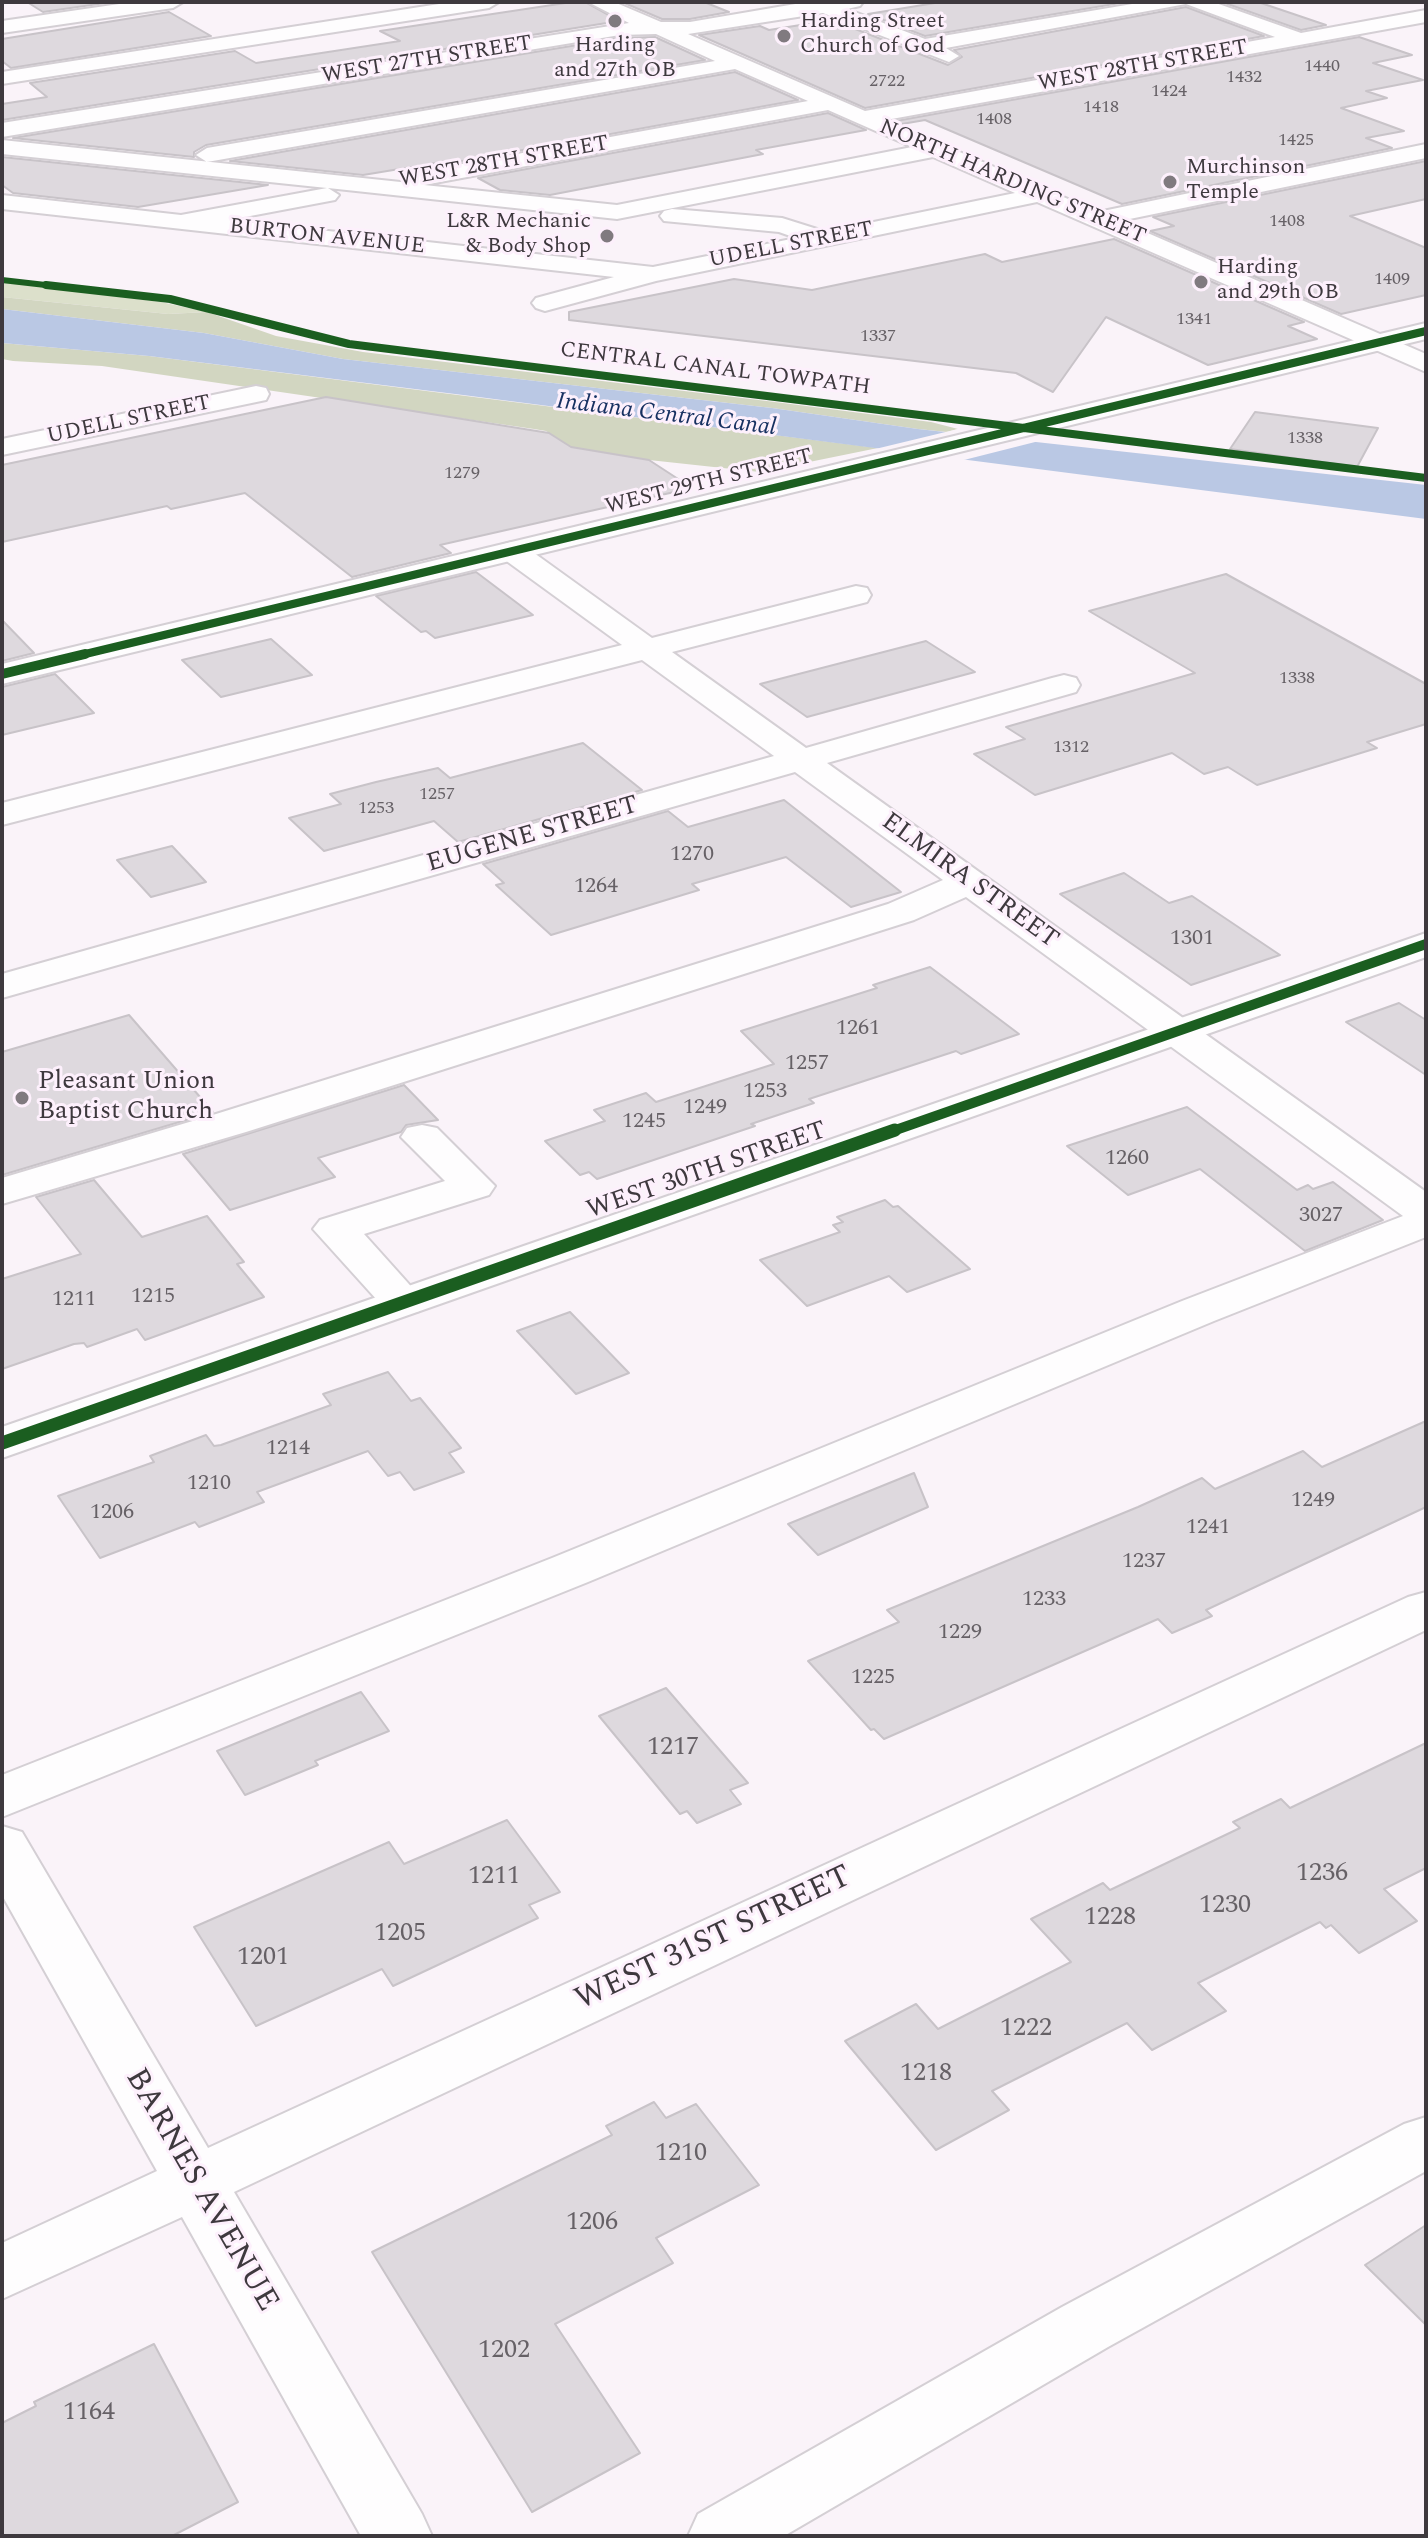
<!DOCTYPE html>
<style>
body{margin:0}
#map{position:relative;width:1428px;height:2538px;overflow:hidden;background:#faf3f9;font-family:Spectral,serif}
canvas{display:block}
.frame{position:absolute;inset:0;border:4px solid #3e393e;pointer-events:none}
</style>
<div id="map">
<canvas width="1428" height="2538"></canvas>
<div class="frame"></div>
</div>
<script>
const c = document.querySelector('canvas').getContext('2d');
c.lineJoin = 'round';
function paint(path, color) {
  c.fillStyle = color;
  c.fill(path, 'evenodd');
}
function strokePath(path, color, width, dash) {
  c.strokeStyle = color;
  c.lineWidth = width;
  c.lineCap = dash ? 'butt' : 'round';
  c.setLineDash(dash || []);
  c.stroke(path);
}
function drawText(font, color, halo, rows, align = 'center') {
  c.font = font + ' Spectral,serif';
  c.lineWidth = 6;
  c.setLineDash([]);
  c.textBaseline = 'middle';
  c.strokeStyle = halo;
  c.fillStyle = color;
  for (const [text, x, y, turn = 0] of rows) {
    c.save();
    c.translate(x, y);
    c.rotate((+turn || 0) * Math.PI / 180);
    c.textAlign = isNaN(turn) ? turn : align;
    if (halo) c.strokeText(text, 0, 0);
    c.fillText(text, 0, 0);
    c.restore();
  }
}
paint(new Path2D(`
 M2 282 161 302 207 312 168 314 2 297Z`), '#dce0cb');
paint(new Path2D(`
 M2 297 168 314 207 312 276 336 363 352 775 402 931 422 958 429 947 432 918 429 772 408 343 359 204 333 2 309Z
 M2 343 149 356 878 448 760 472 649 460 571 447 546 431 534 429 102 366 13 361 2 359Z`), '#d2d6c1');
paint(new Path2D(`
 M2 309 204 333 343 359 772 408 918 429 1426 485V519L463 395 149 356 2 343Z`), '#bac8e4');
paint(new Path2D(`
 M958 429 1047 439 956 462 867 451Z`), '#faf3f9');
const building = new Path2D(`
 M27 2H112L43 12Z
 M572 2H585L619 21 2 120V104L47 97 30 83 235 51 256 63 400 41 380 31Z
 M622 2H704L729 12 690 19H662Z
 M941 2H1126L925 36 868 14Z
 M1222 2H1258L1326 25 1301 30Z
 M1186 7 1264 36 865 108 699 35 760 26 769 30 832 20 948 65 962 57 954 50Z
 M169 12 211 36 11 68 2 61V39Z
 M655 37 705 60 206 145 194 152V157L13 138 620 38Z
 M1359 37 1412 55 1373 63 1423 80 1366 91 1387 98 1341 108 1404 131 1366 138 1392 148 1122 204 925 120 902 124 896 121Z
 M735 72 798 100 451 163 448 161 363 175 230 161Z
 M828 113 866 130 756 150 763 154 550 195 500 190 478 178Z
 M2 157 268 185 138 207 13 193 2 185Z
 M1426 161V199L1350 216 1426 248V295L1341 314 1150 231 1174 226 1153 217Z
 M1114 239 1304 322 1288 326 1317 339 1208 365 1106 317 1053 392 1016 373 569 320V312L734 279 812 290 985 254 1002 262Z
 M326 397 549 433 571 447 649 460 692 488 440 545 451 553 352 577 245 493 171 509 167 506 2 542V465Z
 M1255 412 1378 428 1357 467 1230 449Z
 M476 572 533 615 435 638 426 631 421 632 376 596Z
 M1226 574 1426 684V724L1367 742 1377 748 1257 785 1228 767 1204 774 1172 753 1035 795 974 754 1025 739 1006 727 1195 673 1089 611Z
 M2 620 34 653 2 661Z
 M271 639 312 675 221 697 182 660Z
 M926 641 975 672 807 717 760 684Z
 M55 674 94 713 2 735V687Z
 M583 743 642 790 458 842 434 821 324 851 289 818 341 804 330 794 376 782 438 768 450 778Z
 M784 800 901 892 851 907 786 857 692 884 699 890 551 935 496 885 504 883 483 864 668 811 688 827Z
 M172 846 206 882 151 897 117 860Z
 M1124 873 1169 903 1192 896 1280 955 1191 985 1060 894Z
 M930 967 1019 1034 961 1054 956 1051 809 1099 814 1103 751 1124 755 1126 597 1179 589 1172 580 1175 545 1141 605 1121 594 1110 646 1093 656 1102 774 1064 741 1031 877 988 873 985Z
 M1399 1003 1426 1020V1075L1346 1022Z
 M129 1015 213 1112 2 1175V1052Z
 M404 1085 438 1120 406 1125 401 1132 318 1158 335 1177 230 1210 183 1154Z
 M1187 1107 1297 1190 1308 1185 1313 1189 1333 1182 1383 1220 1305 1251 1200 1169 1128 1195 1067 1146Z
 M94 1180 142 1237 207 1216 244 1262 237 1264 264 1297 145 1340 137 1329 87 1347 84 1343 74 1344 2 1369V1279L81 1254 36 1197Z
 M885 1200 893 1207 898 1206 970 1269 907 1292 889 1276 807 1306 760 1260 840 1232 833 1225 843 1222 837 1217Z
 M570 1312 629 1373 576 1394 517 1331Z
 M388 1372 411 1401 420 1398 461 1448 449 1453 464 1472 414 1490 400 1472 388 1476 368 1451 257 1492 264 1502 199 1527 195 1522 100 1558 58 1496 154 1462 150 1456 206 1435 214 1446 221 1445 331 1405 323 1394Z
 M1426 1421V1507L1206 1610 1212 1616 1172 1633 1158 1619 884 1739 874 1729 871 1730 808 1661 899 1622 887 1610 1138 1507 1202 1478 1215 1489 1303 1451 1322 1467Z
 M914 1473 928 1507 818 1555 788 1524Z
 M666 1688 748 1783 730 1790 741 1804 697 1823 687 1811 680 1814 599 1716Z
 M361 1692 389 1731 315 1761 318 1765 245 1795 217 1751Z
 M1426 1743V1868L1384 1889 1417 1921 1359 1953 1331 1925 1326 1928 1320 1922 1198 1983 1226 2011 1152 2050 1127 2023 992 2091 1009 2110 936 2150 845 2041 916 2004 938 2029 1071 1962 1031 1919 1103 1883 1110 1890 1240 1828 1233 1822 1281 1799 1290 1808Z
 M507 1820 560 1892 529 1905 538 1918 393 1986 382 1969 256 2026 194 1927 389 1842 404 1864Z
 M654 2102 666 2118 696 2104 759 2185 656 2238 673 2263 555 2324 640 2453 532 2512 372 2252 612 2135 606 2126Z
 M1426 2225V2325L1365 2265Z
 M154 2344 238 2502 172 2536H2V2423L36 2406 34 2402Z`);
paint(building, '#ded9de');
strokePath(building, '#c8c3c8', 2);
const minor = new Path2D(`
 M133 2H183L173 8 2 33V21Z
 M452 2H499L489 8 2 84V72Z
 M588 2H614L661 22H690L807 2H863L860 6 847 9 925 39 1144 2H1213L1301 33 1426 10V22L886 120 1098 212 1426 144V158L1120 221 1426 354V372L1037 202 656 281 545 311 536 308 532 303 536 298 614 277 2 209V195L181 215 327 188 2 154V140L410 183 407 179 410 174 418 172 808 101 735 69 207 162 196 155 207 148 715 61 656 34 620 35 2 137V123L629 23ZM1186 4 1275 37 865 111 688 34 823 13 949 62 959 56 946 48ZM828 110 912 147 617 205 424 185ZM933 157 1015 193 820 233 817 229 782 218 672 209 664 211 660 216 664 221 779 232 796 238 653 267 229 220 335 200 339 195 328 188 617 219Z
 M256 386 266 388 269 394 266 400 2 455V439Z
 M512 542 523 545 652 638 856 586 867 588 871 595 867 602 672 652 806 748 1052 678 1064 675 1076 678 1080 685 1076 692 827 763 1426 1192V1237L1214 1321 588 1582 2 1817V1775L552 1558 1182 1301 1403 1216 966 897 914 920 246 1132 2 1204V1178L216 1114 888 904 943 880 795 772 2 998V974L774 756 642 660 2 825V803L622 645 501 557 497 551 501 545Z
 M422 1125 437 1128 495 1186 489 1195 364 1234 425 1302 419 1311 403 1315 387 1311 313 1229 320 1220 445 1181 401 1137 407 1128Z
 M1426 1592V1630L234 2192 422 2514 432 2536H361L182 2217 2 2299V2243L157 2171 2 1895V1826L22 1832 208 2148 1408 1597Z
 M1426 2117V2171L1108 2347 784 2536H688L698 2514 1062 2307 1404 2124Z`);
const major = new Path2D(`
 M1426 323V339L2 684V664Z
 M1426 933V957L2 1458V1427Z`);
strokePath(minor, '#d4cfd4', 4);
strokePath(major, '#d4cfd4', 4);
paint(minor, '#fefdfe');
paint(major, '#fefdfe');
strokePath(new Path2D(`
 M2 280 63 287`), '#1b5e20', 6);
strokePath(new Path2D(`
 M46 285 170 299 349 344 1426 478
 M77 656 1426 331`), '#1b5e20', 8);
strokePath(new Path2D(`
 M2 674 85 654
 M890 1132 1426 944`), '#1b5e20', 10);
strokePath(new Path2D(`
 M2 1443 895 1130`), '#1b5e20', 13);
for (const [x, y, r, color] of [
 [615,21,8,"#807a7f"],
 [784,36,8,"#807a7f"],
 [1170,182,8,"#807a7f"],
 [607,236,8,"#807a7f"],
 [1201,282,8,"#807a7f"],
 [22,1098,8,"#807a7f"]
]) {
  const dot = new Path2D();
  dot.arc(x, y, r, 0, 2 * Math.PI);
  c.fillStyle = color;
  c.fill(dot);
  strokePath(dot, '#fdf0fc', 3);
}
drawText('18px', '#666166', null, [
 ["1440",1322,67],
 ["1432",1244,78],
 ["2722",887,82],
 ["1424",1169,92],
 ["1418",1101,108],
 ["1408",994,120],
 ["1425",1296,141],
 ["1408",1287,222],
 ["1409",1392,280],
 ["1341",1194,320],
 ["1337",878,337],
 ["1338",1305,439],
 ["1279",462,474],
 ["1338",1297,679],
 ["1312",1071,748],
 ["1257",437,795],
 ["1253",376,809]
]);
drawText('22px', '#3e393e', '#fdf0fc', [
 ["Harding Street",800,23],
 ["Church of God",800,48],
 ["Harding",615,47,"center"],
 ["and 27th OB",615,72,"center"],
 ["Murchinson",1186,169],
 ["Temple",1186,194],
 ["L&R Mechanic",591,223,"right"],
 ["& Body Shop",591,248,"right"],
 ["Harding",1217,269],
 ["and 29th OB",1217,294]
], 'left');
drawText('22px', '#3e393e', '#fdf0fc', [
 ["WEST 27TH STREET",427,61,-9],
 ["WEST 28TH STREET",1143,67,-10],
 ["WEST 28TH STREET",504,163,-10],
 ["NORTH HARDING STREET",1012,183,23],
 ["BURTON AVENUE",327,238,6],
 ["UDELL STREET",791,246,-11],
 ["CENTRAL CANAL TOWPATH",715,370,7],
 ["UDELL STREET",129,421,-12],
 ["WEST 29TH STREET",709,483,-14]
]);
drawText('22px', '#666166', null, [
 ["1270",692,856],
 ["1264",596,888],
 ["1301",1192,940],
 ["1261",858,1030],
 ["1257",807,1065],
 ["1253",765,1093],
 ["1249",705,1109],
 ["1245",644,1123],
 ["1260",1127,1160],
 ["3027",1321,1217],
 ["1215",153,1298],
 ["1211",74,1301],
 ["1214",288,1450],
 ["1210",209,1485],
 ["1249",1313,1502],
 ["1206",112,1514],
 ["1241",1208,1529],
 ["1237",1144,1563],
 ["1233",1044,1601],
 ["1229",960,1634],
 ["1225",873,1679]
]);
drawText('italic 24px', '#173161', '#fdf0fc', [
 ["Indiana Central Canal",666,416,7]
]);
drawText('26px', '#3e393e', '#fdf0fc', [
 ["EUGENE STREET",533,836,-16],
 ["ELMIRA STREET",969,882,36],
 ["WEST 30TH STREET",707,1172,-19]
]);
drawText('26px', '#3e393e', '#fdf0fc', [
 ["Pleasant Union",38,1083],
 ["Baptist Church",38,1113]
], 'left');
drawText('26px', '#666166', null, [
 ["1217",673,1749],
 ["1236",1322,1875],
 ["1211",494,1878],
 ["1230",1225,1907],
 ["1228",1110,1919],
 ["1205",400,1935],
 ["1201",263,1959],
 ["1222",1026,2030],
 ["1218",926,2075],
 ["1210",681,2155],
 ["1206",592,2224],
 ["1202",504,2352],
 ["1164",89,2414]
]);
drawText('32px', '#3e393e', '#fdf0fc', [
 ["WEST 31ST STREET",714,1940,-25],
 ["BARNES AVENUE",200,2191,60]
]);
</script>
